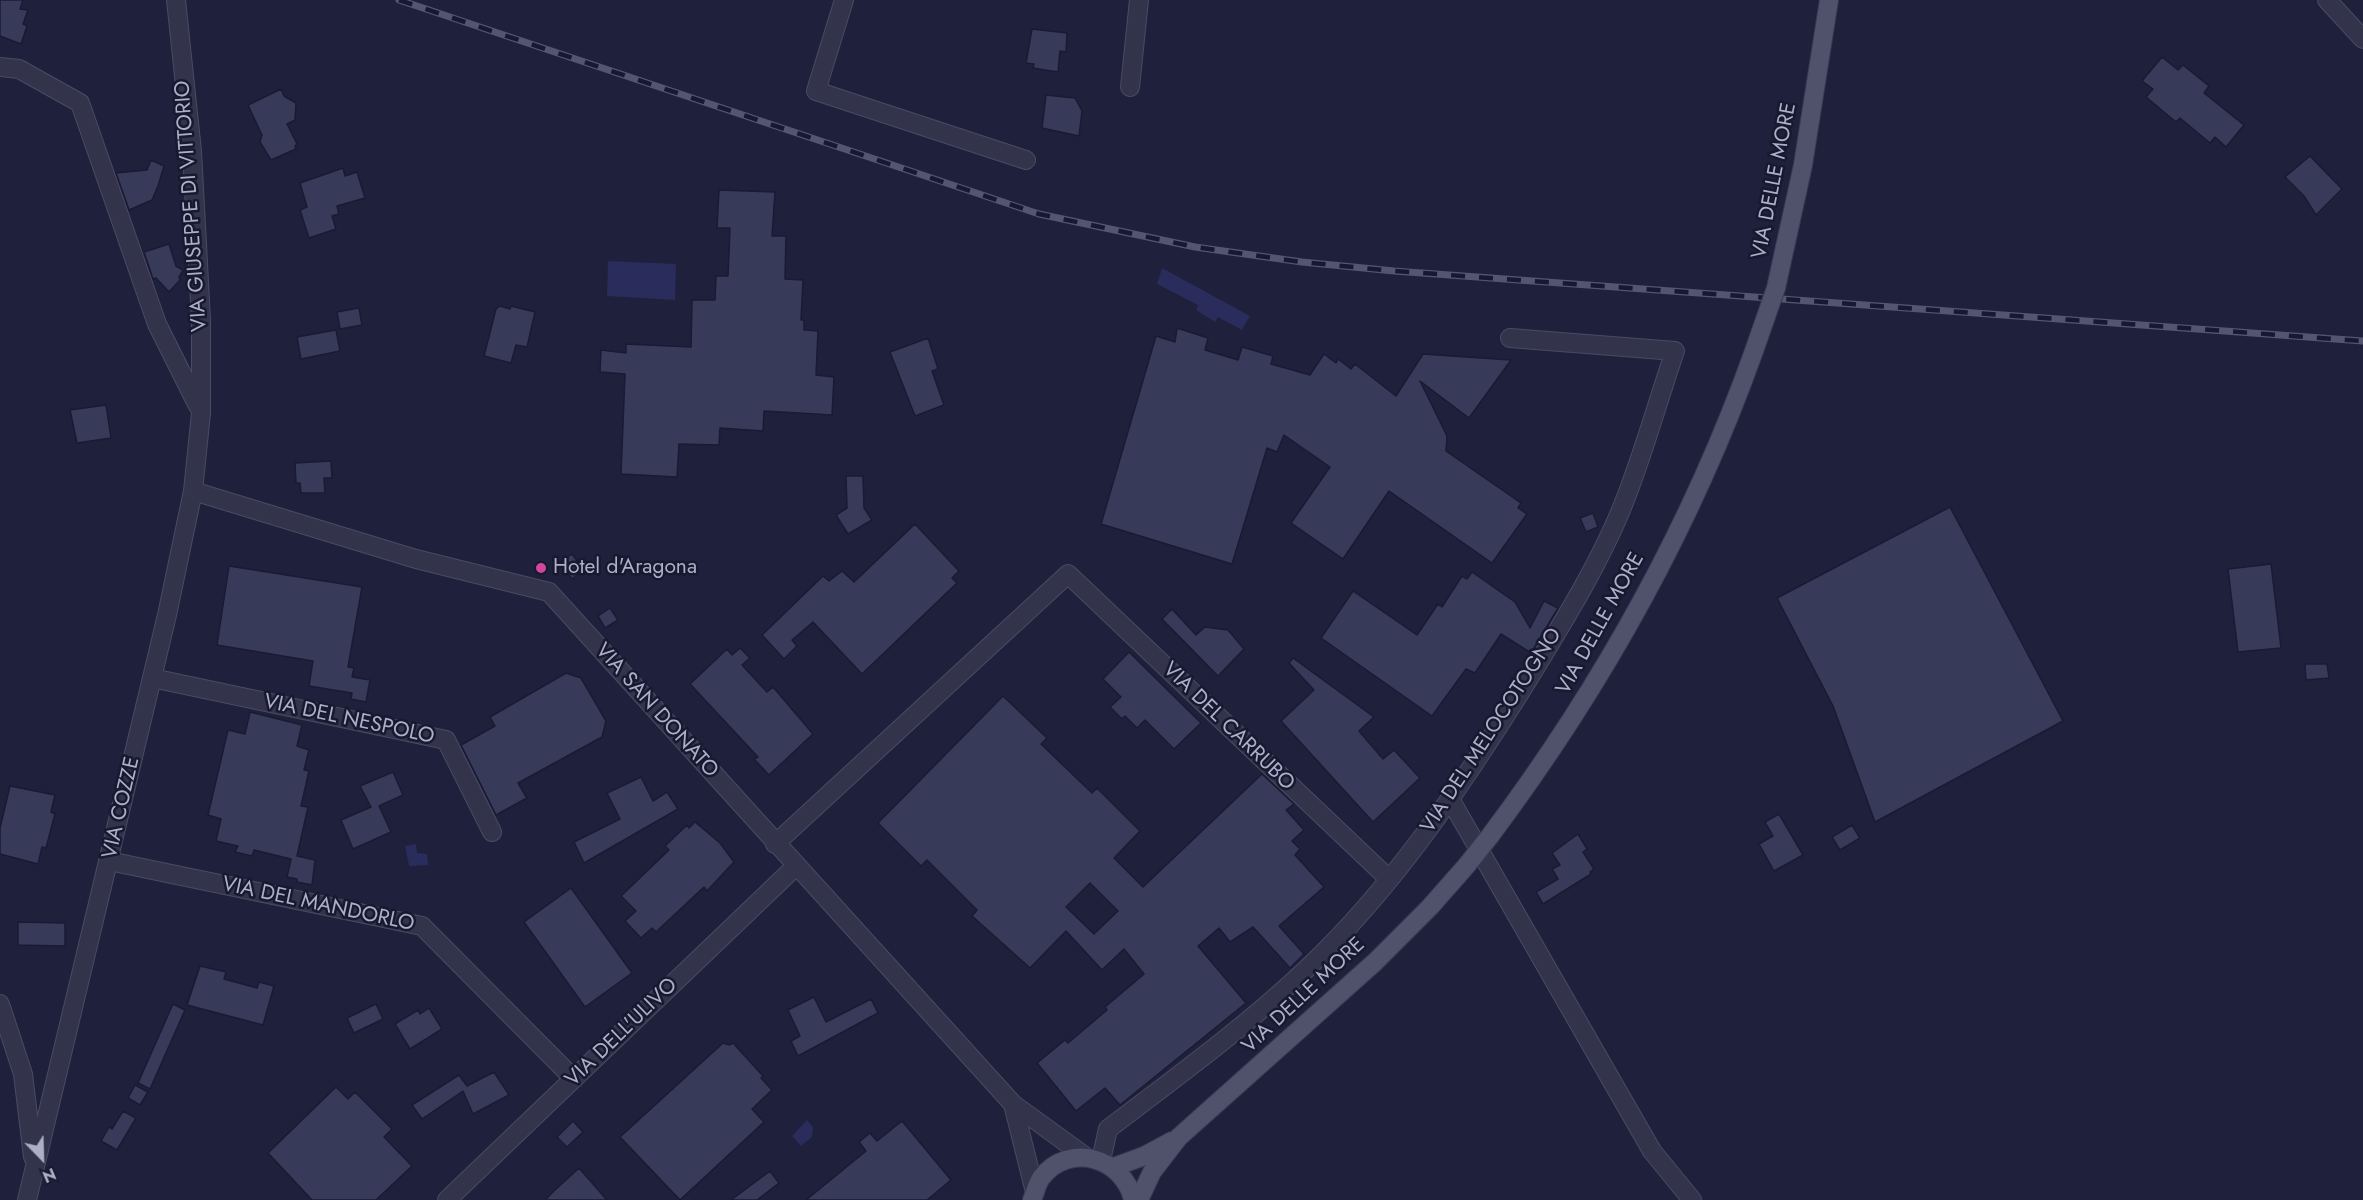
<!DOCTYPE html>
<style>
body{margin:0}
#map{position:relative;width:2363px;height:1200px;overflow:hidden;background:#1f203b;font-family:Jost,sans-serif}
canvas{display:block}
.north{position:absolute;left:12px;top:1128px;width:60px;height:60px;-webkit-text-stroke:4px #181930;paint-order:stroke;rotate:157deg;font-size:16px;font-weight:700;line-height:24px;text-align:center;color:#adaec8}
.north::after{content:'';display:block;margin:auto;width:21px;height:27px;background:#adaec8;clip-path:polygon(50% 0,100% 100%,50% 72%,0 100%)}
</style>
<div id="map">
<canvas width="2363" height="1200"></canvas>
<div class="north">N</div>
</div>
<script>
const c = document.querySelector('canvas').getContext('2d');
c.lineJoin = 'round';
function paint(path, color) {
  c.fillStyle = color;
  c.fill(path, 'evenodd');
}
function strokePath(path, color, width, dash) {
  c.strokeStyle = color;
  c.lineWidth = width;
  c.lineCap = dash ? 'butt' : 'round';
  c.setLineDash(dash || []);
  c.stroke(path);
}
function drawText(font, color, halo, rows, align = 'center') {
  c.font = font + ' Jost,sans-serif';
  c.lineWidth = 5;
  c.setLineDash([]);
  c.textBaseline = 'middle';
  c.strokeStyle = halo;
  c.fillStyle = color;
  for (const [text, x, y, turn = 0] of rows) {
    c.save();
    c.translate(x, y);
    c.rotate((+turn || 0) * Math.PI / 180);
    c.textAlign = isNaN(turn) ? turn : align;
    if (halo) c.strokeText(text, 0, 0);
    c.fillText(text, 0, 0);
    c.restore();
  }
}
paint(new Path2D(`
 M608 261 676 264 675 300 607 296Z
 M1162 268 1250 316 1242 330 1218 317 1215 322 1196 310 1198 305 1157 284Z
 M416 844 417 853 427 854 428 865 409 866 405 846Z
 M807 1120 813 1127 812 1137 801 1146 792 1136Z`), '#2a2c5b');
const building = new Path2D(`
 M0 0H23L20 9 28 10 23 24 27 26 21 44 0 36Z
 M1032 29 1067 33 1066 52 1060 51 1058 72 1033 68 1034 64 1026 63Z
 M2162 57 2178 70 2183 65 2209 86 2204 93 2244 125 2226 147 2215 137 2210 143 2180 118 2176 122 2146 97 2153 89 2142 81Z
 M281 89 284 96 296 103 295 120 287 124 297 144 295 146 296 149 271 160 260 142 262 135 248 105Z
 M1046 95 1075 98 1082 111 1079 136 1042 128Z
 M2310 156 2342 189 2316 215 2304 196 2285 177Z
 M151 160 164 166 158 186 152 200 129 210 116 173 147 170Z
 M343 168 345 176 357 172 365 198 337 206 339 214 332 216 336 229 309 238 300 210 307 207 300 183Z
 M719 190 775 192 772 236H786L785 279 803 280 801 320H804V330L818 331 816 375 834 377 832 415 764 411 763 431 720 428 719 445 679 444 677 477 621 474 625 374 600 372 601 350 626 353V344L691 347 692 300H715L716 276H728L730 228H717Z
 M169 244 176 266 183 270 179 277 180 280 169 292 156 278 153 279 144 252Z
 M500 306 510 309 511 306 535 312 527 347 516 345 511 363 484 356 496 309Z
 M359 308 362 325 340 329 337 312Z
 M1177 328 1208 338 1205 350 1238 360 1242 347 1273 356 1271 364 1310 375 1324 354 1336 363 1338 359 1351 369 1355 364 1396 396 1423 354 1511 360 1469 418 1420 381 1447 436 1446 451 1521 503 1518 508 1527 514 1492 563 1389 491 1343 559 1291 523 1330 467 1284 435 1277 452 1267 448 1232 564 1101 524 1156 336 1175 342Z
 M336 330 340 351 301 359 297 337Z
 M928 338 938 369 932 371 944 405 915 416 890 352Z
 M106 405 111 438 77 443 70 410Z
 M331 461 332 478H324L325 493H301L300 483H296L295 463Z
 M846 476H863L864 508 872 520 848 534 836 515 847 508Z
 M1950 507 2063 721 1875 822 1833 706 1777 598Z
 M1593 513 1598 527 1586 532 1580 518Z
 M915 524 959 571 952 578 957 583 862 674 813 622 792 640 797 646 784 659 762 635 823 576 829 581 842 571 854 582Z
 M572 554 584 570 572 579 560 562Z
 M2271 564 2281 648 2238 652 2228 569Z
 M229 566 362 587 348 667 354 668 352 677 370 680 366 702 351 699 352 693 309 686 313 661 217 645Z
 M1472 572 1515 602 1530 628 1544 601 1558 608 1531 653 1501 634 1475 673 1466 669 1432 716 1321 638 1353 591 1417 635 1438 604 1442 607 1462 576 1467 579Z
 M610 608 618 620 605 628 598 616Z
 M1172 609 1196 635 1205 627 1228 630 1244 649 1218 676 1162 619Z
 M740 648 750 658 742 665 767 692 773 687 813 734 769 775 754 759 758 757 690 684 727 649 732 655Z
 M1129 652 1201 723 1174 749 1145 720 1137 728 1125 716 1122 719 1110 707 1121 697 1103 679Z
 M1293 658 1374 717 1359 731 1383 759 1394 750 1420 778 1373 822 1281 721 1314 690 1289 663Z
 M2305 664H2327L2329 678 2306 680Z
 M566 673 581 678 606 721 602 737 518 783 527 798 496 815 461 745 495 726 490 717Z
 M1003 696 1047 738 1041 744 1092 793 1097 788 1140 831 1114 858 1143 887 1262 774 1294 804 1286 810 1304 830 1292 841 1300 849 1295 855 1324 887 1279 926 1304 954 1290 968 1253 927 1230 942 1219 928 1198 946 1246 1003 1120 1105 1105 1088 1076 1111 1037 1063 1065 1040 1068 1043 1107 1010 1105 1007 1144 974 1124 949 1102 970 1066 931 1030 968 972 916 977 910 927 860 921 866 878 823ZM1090 883 1118 911 1094 934 1066 907Z
 M250 712 302 725 297 746 309 750 304 770 309 771 301 806 308 807 297 856 315 860 312 885 297 882V879L287 877 291 859 254 850 252 856 235 852 238 846 216 841 221 819 208 815 228 730 245 734Z
 M393 772 403 795 379 806 391 832 353 849 341 820 371 807 360 786Z
 M641 777 653 801 667 792 678 809 584 863 574 842 620 819 607 793Z
 M10 786 55 795 51 812 55 814 46 848 42 847 38 864 0 854V828Z
 M1779 814 1803 855 1774 871 1759 844 1773 836 1765 822Z
 M695 822 720 843 734 862 707 891 704 887 656 932 652 928 641 938 625 921 636 911 621 896 669 850 665 846 687 825 689 828Z
 M1852 825 1860 838 1840 850 1832 837Z
 M1578 834 1587 849 1583 852 1594 869 1590 872 1591 874 1543 904 1536 892 1558 879 1552 869 1560 865 1552 853Z
 M571 888 632 973 585 1007 524 922Z
 M18 922 65 923V946L18 945Z
 M200 966 226 972 224 979 257 988 259 982 274 986 263 1025 187 1005Z
 M814 997 826 1022 871 999 878 1013 798 1056 791 1041 800 1036 788 1010Z
 M173 1004 185 1010 150 1089 138 1083Z
 M376 1004 383 1019 354 1033 347 1018Z
 M429 1008 442 1029 410 1049 395 1024 418 1010 420 1014Z
 M723 1043 730 1045 733 1043 763 1076 761 1078 772 1090 752 1109 764 1122 680 1200 620 1137Z
 M494 1072 509 1095 473 1114 463 1091 422 1119 412 1105 459 1075 467 1086Z
 M135 1085 148 1092 140 1105 128 1098Z
 M336 1087 348 1099 355 1092 392 1129 384 1137 412 1166 376 1200H312L268 1153Z
 M123 1111 136 1118 117 1150 101 1141 109 1127 112 1129Z
 M573 1121 583 1132 567 1147 557 1137Z
 M902 1121 951 1180 927 1200H806L866 1151 859 1142 870 1133 877 1141Z
 M579 1168 607 1200H545L555 1190Z
 M770 1171 779 1183 757 1200H731Z`);
paint(building, '#383a5a');
strokePath(building, '#1a1b32', 1.5);
const minor = new Path2D(`
 M844 0 816 91 1026 160
 M2327 0 2363 39
 M0 67 19 69 80 103 157 324 198 406
 M1130 87 1139 0
 M193 491 416 559 549 592 1013 1104 1086 1157
 M152 678 446 740 492 832
 M1450 799 1652 1151 1692 1200
 M775 844 1068 574 1389 879
 M109 861 422 926 574 1079
 M0 1004 23 1074 33 1157
 M1013 1104 1035 1192
 M1101 1160 1108 1129C1182 1073 1259 1017 1325 951 1404 872 1467 777 1526 683 1560 627 1596 570 1621 510 1642 459 1657 403 1675 351L1510 338
 M27 1200 167 615 193 491 201 413V320L192 151 176 0
 M447 1200 796 866`);
const major = new Path2D(`
 M1785 247 1803 165 1829 0
 M1490 836C1601 688 1692 525 1754 351
 M1114 1167 1144 1156 1172 1141
 M1032 1200C1035 1193 1037 1184 1041 1178 1069 1141 1124 1158 1133 1200
 M1139 1200 1152 1172 1179 1137 1375 962 1430 907 1467 865`);
strokePath(minor, '#4a4b63', 20);
strokePath(major, '#393a52', 20);
strokePath(minor, '#33344b', 18);
strokePath(major, '#50526c', 18);
const rail = new Path2D(`
 M399 0 1039 214 1195 247 1302 262 1394 271 2363 341`);
strokePath(rail, '#545573', 7);
strokePath(rail, '#181930', 4.5, [14]);
const majorBridge = new Path2D(`
 M1754 351 1776 288 1785 247
 M1467 865 1490 836`);
strokePath(majorBridge, '#393a52', 20, []);
strokePath(majorBridge, '#50526c', 18);
for (const [x, y, r, color] of [
 [541,568,6,"#d1479c"]
]) {
  const dot = new Path2D();
  dot.arc(x, y, r, 0, 2 * Math.PI);
  c.fillStyle = color;
  c.fill(dot);
  strokePath(dot, '#181930', 2);
}
drawText('21px', '#adaec8', '#181930', [
 ["VIA DELLE MORE",1775,181,-79],
 ["VIA GIUSEPPE DI VITTORIO",192,206,-94],
 ["VIA DELLE MORE",1601,624,-61],
 ["VIA SAN DONATO",656,711,48],
 ["VIA DEL NESPOLO",349,720,12],
 ["VIA DEL CARRUBO",1228,727,44],
 ["VIA DEL MELOCOTOGNO",1492,731,-57],
 ["VIA COZZE",122,808,-77],
 ["VIA DEL MANDORLO",318,905,12],
 ["VIA DELLE MORE",1304,996,-43],
 ["VIA DELL'ULIVO",622,1033,-44]
]);
drawText('21px', '#adaec8', '#181930', [
 ["Hotel d'Aragona",553,568]
], 'left');
</script>
